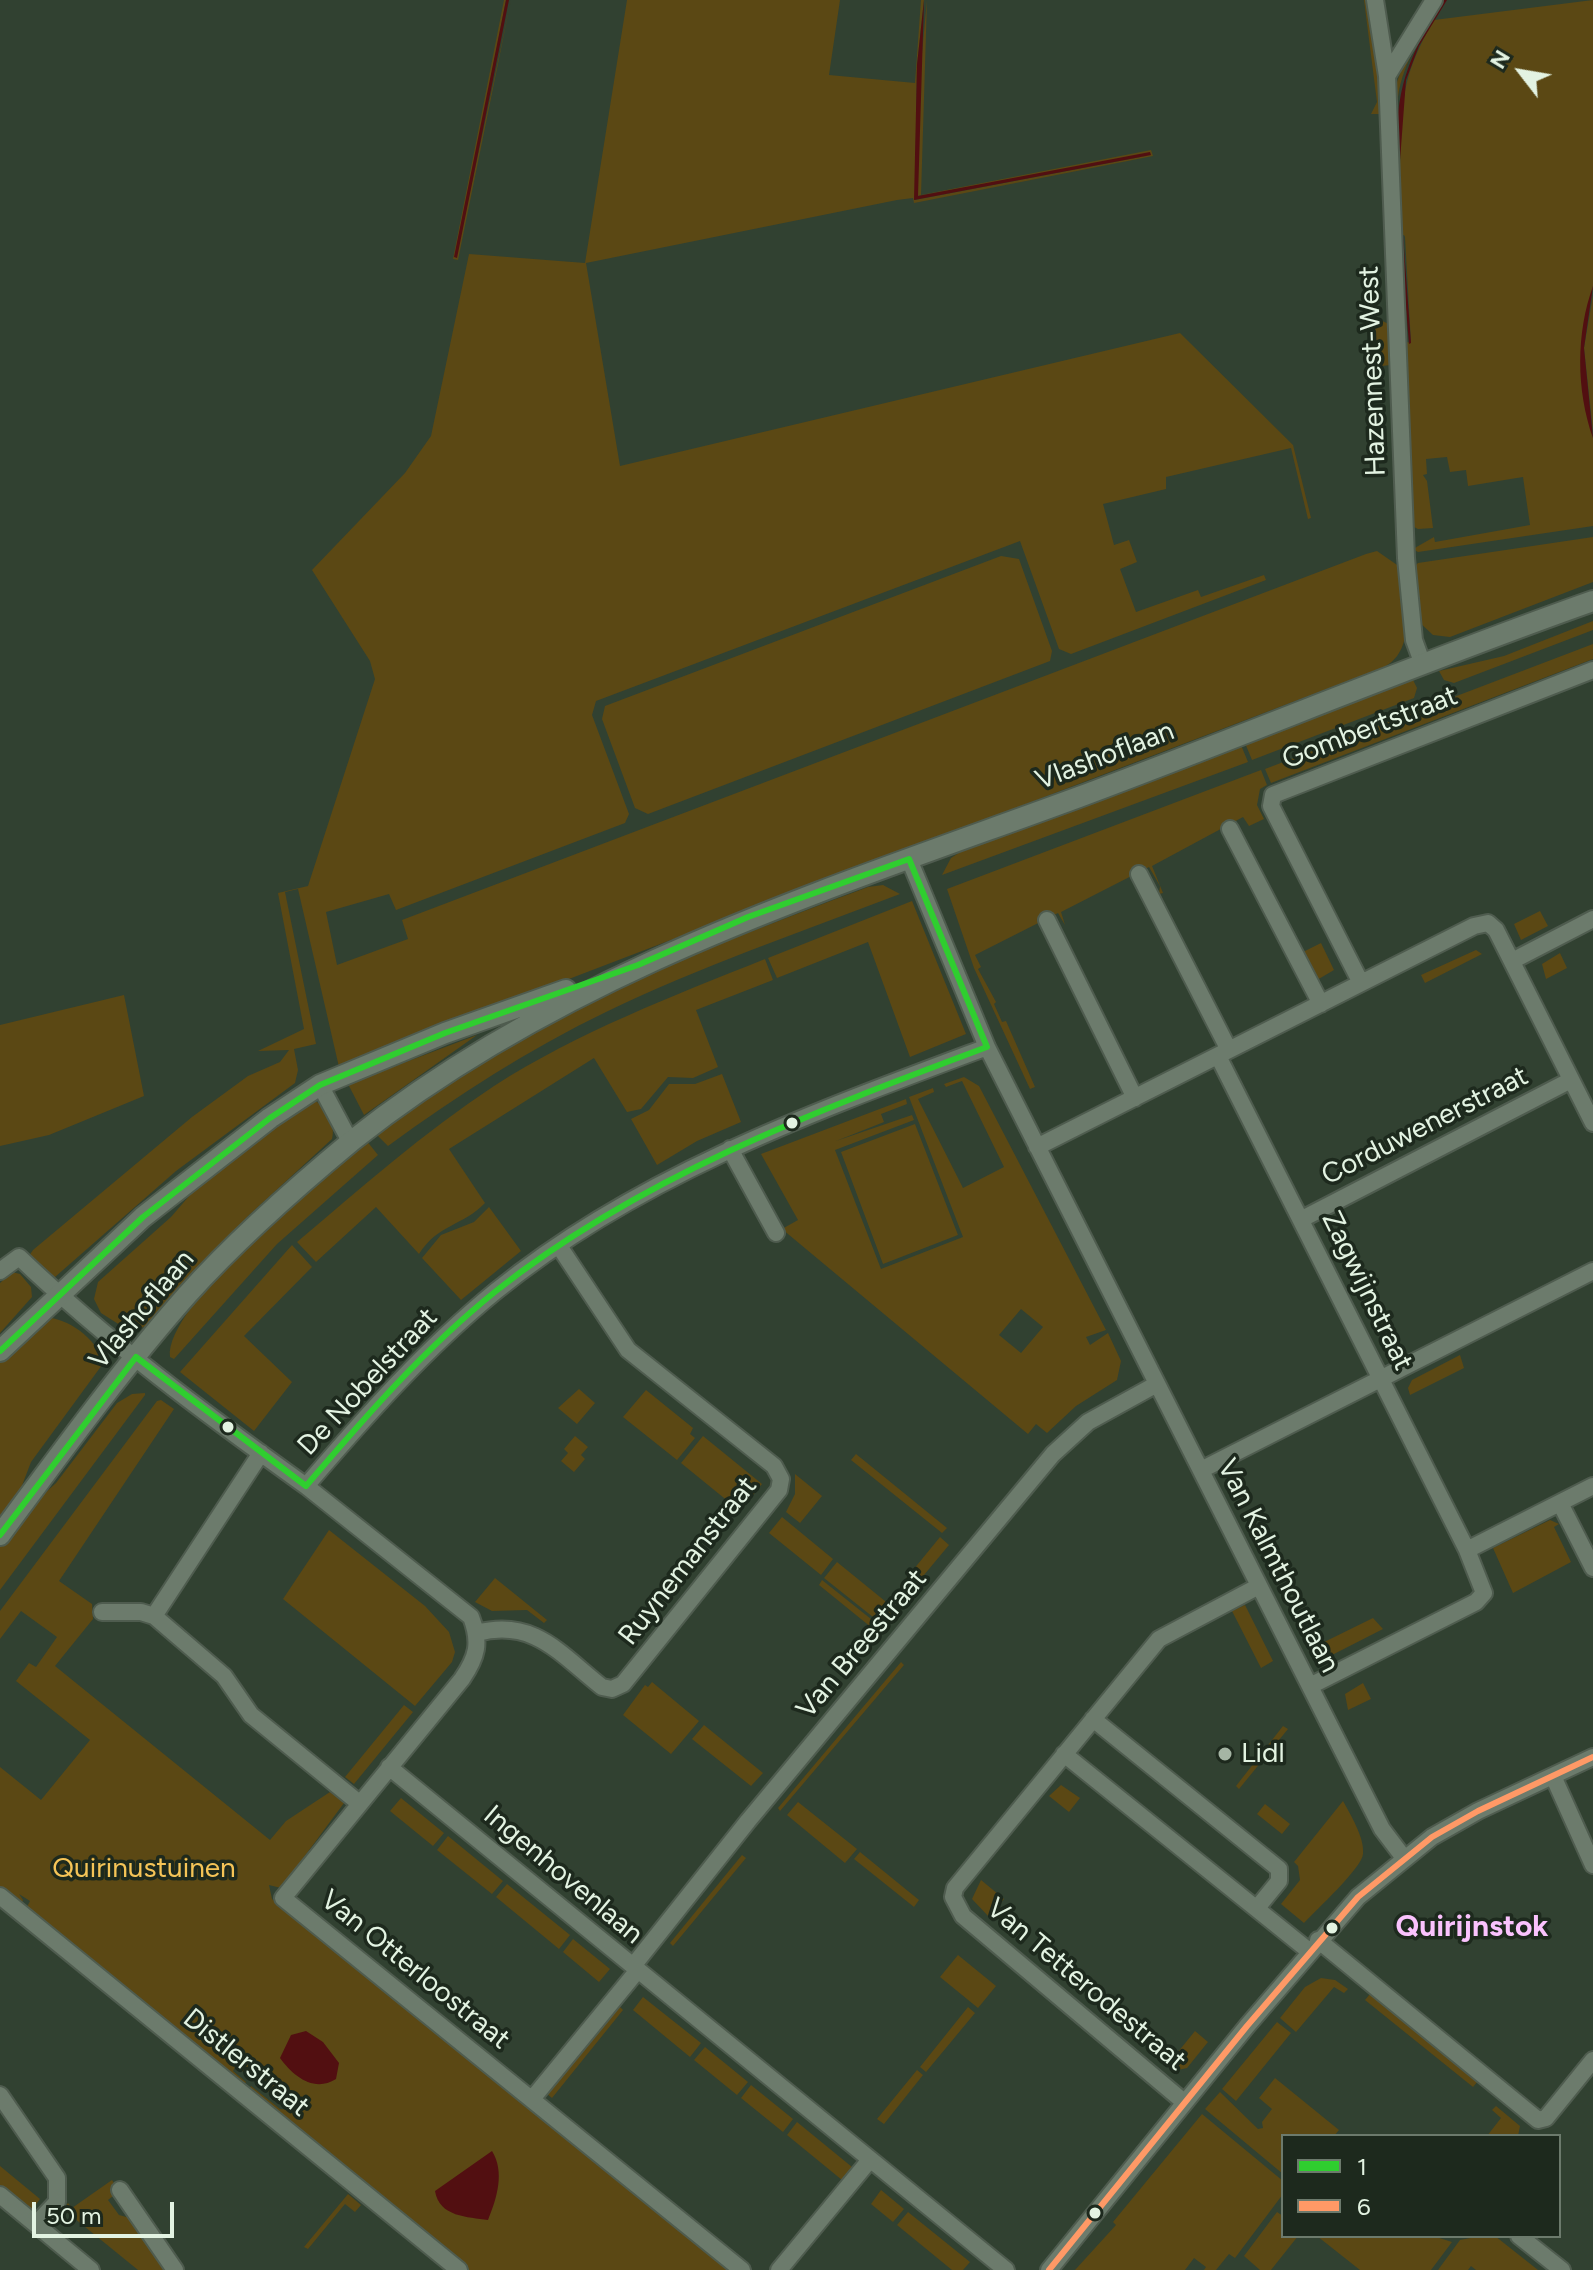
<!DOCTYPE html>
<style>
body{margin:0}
#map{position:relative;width:1593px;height:2270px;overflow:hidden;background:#314131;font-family:Figtree,sans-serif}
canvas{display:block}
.legend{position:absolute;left:1281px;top:2134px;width:280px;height:104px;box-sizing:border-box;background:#1d291d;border:2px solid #6c7a6c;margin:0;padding:10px 14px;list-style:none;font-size:24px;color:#e3f3e2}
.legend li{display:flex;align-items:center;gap:16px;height:40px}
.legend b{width:40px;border:2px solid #6c7a6c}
.north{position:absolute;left:1481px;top:32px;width:80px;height:80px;-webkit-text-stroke:6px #1d291d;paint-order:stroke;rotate:301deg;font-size:22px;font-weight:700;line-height:32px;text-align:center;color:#e3f3e2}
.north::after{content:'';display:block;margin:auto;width:28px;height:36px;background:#e3f3e2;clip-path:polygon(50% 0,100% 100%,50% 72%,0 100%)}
.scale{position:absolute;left:32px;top:2202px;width:142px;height:36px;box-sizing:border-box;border:4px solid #e3f3e2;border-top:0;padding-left:10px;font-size:24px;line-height:28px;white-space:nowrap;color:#e3f3e2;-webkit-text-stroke:6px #1d291d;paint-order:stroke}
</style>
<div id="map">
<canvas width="1593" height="2270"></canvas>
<ul class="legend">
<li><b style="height:10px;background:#2fce2f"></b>1</li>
<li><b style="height:10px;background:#f96"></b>6</li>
</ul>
<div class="north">N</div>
<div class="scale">50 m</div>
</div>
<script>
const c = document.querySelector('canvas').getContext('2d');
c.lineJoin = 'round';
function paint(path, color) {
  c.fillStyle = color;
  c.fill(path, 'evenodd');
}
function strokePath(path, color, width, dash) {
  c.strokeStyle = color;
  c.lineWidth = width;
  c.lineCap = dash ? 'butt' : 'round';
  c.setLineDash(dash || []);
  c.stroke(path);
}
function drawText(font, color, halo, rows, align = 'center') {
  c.font = font + ' Figtree,sans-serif';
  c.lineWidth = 7;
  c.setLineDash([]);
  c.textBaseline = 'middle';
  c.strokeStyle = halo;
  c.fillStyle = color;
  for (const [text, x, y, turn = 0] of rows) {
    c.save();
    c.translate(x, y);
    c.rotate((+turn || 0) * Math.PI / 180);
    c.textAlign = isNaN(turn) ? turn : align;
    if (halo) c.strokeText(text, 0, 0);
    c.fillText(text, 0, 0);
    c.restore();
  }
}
paint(new Path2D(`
 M504 0H506L456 258 511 0 458 260 453 259Z
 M627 0H840L829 75 915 83 921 0H924L917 65 915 200 1151 155 917 196 919 85 927 0 921 195 1151 150 1153 156 914 203 913 198 897 200 586 263 620 466 1180 333 1293 445 1311 518 1308 519 1291 448 1166 477V489L1103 504 1114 545 1129 540 1137 562 1120 569 1136 612 1198 590 1201 597 1264 575 1266 580 1071 654 1059 649 1020 541 596 701 592 715 629 814 625 823 396 910 389 894 326 912 337 965 408 939 402 920 1366 554 1377 551 1400 567C1403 599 1419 649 1384 667L339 1067 298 889 285 892 316 1044 294 1049 298 1070 295 1083 176 1171 55 1277 49 1278 27 1259 33 1250 192 1117 248 1076 280 1062 289 1050 258 1051 304 1029 278 893 308 886 375 679 370 661 312 570 405 473 431 436 469 254 585 263Z
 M1364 0H1370L1382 72 1383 114H1371L1377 102Z
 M1439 0H1443C1425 30 1403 61 1398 97 1395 121 1400 148 1400 173 1402 106 1399 80 1434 20L1593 0V286L1581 352 1586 408 1593 438V526L1418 552 1413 549 1434 537 1435 542 1530 525 1523 477 1468 486 1466 470 1450 472 1447 457 1426 459 1427 474 1423 475 1427 481 1433 528 1418 529 1410 525 1395 190 1401 187V176L1397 174 1393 96 1397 82 1405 59ZM1404 235 1405 237 1411 343 1407 342 1400 236Z
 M1593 295V431L1584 348Z
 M1380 320 1389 324 1391 365 1381 366 1371 321Z
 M1593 537V582L1450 637 1433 635 1418 621 1414 567 1418 563Z
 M1001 556 1019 559 1052 651 1050 661 648 814 635 808 602 719 605 706Z
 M1593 621V630L1454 683 1444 680 1439 671 1504 656Z
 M1593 644V659L1271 783 1265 769Z
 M1413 680 1417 688 1414 698 1252 760 1245 743Z
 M1241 745 1248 762 942 875 951 858 965 849Z
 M1261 770 1267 785 1260 789 1257 805 1264 819 1249 826 1243 817 1152 866 1163 893 1159 894 1160 886 1149 867 1061 912 1065 925 1058 913 975 955 981 967 978 969 996 1002 994 1004 1002 1022 1006 1021 1035 1087 1030 1089 974 968 947 889Z
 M883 885 900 894C801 932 701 966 606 1012 529 1049 458 1095 388 1146L375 1133C526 1016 692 953 868 887Z
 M912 901 966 1034 910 1057 868 942 777 978 768 958Z
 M1540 911 1548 926 1521 940 1514 924Z
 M1321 943 1334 970 1317 980 1301 953Z
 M1476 950 1482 954 1425 983 1421 975Z
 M1560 953 1567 968 1546 979 1542 964Z
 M765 959 773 980 696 1010 718 1067 693 1078 668 1077 641 1109 627 1112 594 1058 449 1149 485 1203C463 1226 438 1224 419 1254L376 1207 316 1262 297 1242C361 1188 424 1132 494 1086 578 1032 673 996 765 959Z
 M124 995 144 1096 49 1135 0 1146V1025Z
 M477 1035 364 1115 348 1084Z
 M722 1074 741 1122 697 1141 657 1165 631 1119 649 1110 669 1084H695Z
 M964 1077 979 1086 1106 1330 1086 1337 1090 1345 1108 1333 1121 1361 1117 1380 1076 1406 1047 1433 1036 1424 1028 1434 782 1229 798 1220 761 1154 906 1099 907 1104 881 1114 884 1122 836 1141 912 1115 914 1120 835 1150 881 1269 963 1237 909 1097 933 1088 934 1092 918 1099 963 1188 1004 1167 962 1081 946 1087 944 1084ZM1021 1309 1043 1327 1021 1353 999 1335Z
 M313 1100C327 1106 336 1125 332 1139L248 1216 151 1324 131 1332 101 1313 94 1299 98 1282 171 1217 209 1173Z
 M915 1124 958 1235 883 1264 841 1152Z
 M366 1140 378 1155 277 1244 174 1359 170 1357C164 1305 325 1176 366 1140Z
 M489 1207 521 1251 461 1300 422 1258 441 1235 474 1222Z
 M292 1245 312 1267 244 1336 292 1382 254 1431 180 1372Z
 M12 1272 20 1274 31 1287 32 1297 0 1333V1283Z
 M50 1318C71 1320 102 1343 102 1365L31 1462 18 1496 0 1524V1363L40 1323Z
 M1460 1355 1464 1368 1410 1395 1408 1388 1412 1380Z
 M579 1389 595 1403 577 1424 558 1408Z
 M646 1390 693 1428 690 1434 695 1438 677 1460 623 1417Z
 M145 1393V1395L0 1590V1542L18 1518 56 1483 117 1403 132 1394Z
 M161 1400 174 1409 59 1581 92 1604 93 1619 55 1666 270 1840 286 1821 330 1792 344 1803 281 1888 269 1885 272 1899 728 2270H469L248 2090 251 2086 280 2109 292 2110 236 2066 233 2071 246 2082 243 2086 26 1909 30 1901 19 1894 23 1900 21 1905 0 1888V1767L41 1800 90 1740 16 1681 29 1663 36 1667 57 1637 21 1611 0 1639V1611L157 1401Z
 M575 1436 588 1447 581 1455 585 1459 574 1472 561 1461 568 1453 564 1449Z
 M703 1436 762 1484 740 1511 681 1463Z
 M856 1454 947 1528 942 1533 851 1460Z
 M795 1474 822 1496 800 1523 786 1512 795 1494Z
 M782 1517 833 1559 821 1575 769 1533Z
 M1550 1520 1559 1524 1554 1527 1571 1562 1513 1593 1493 1548Z
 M329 1530 425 1606 449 1632 455 1652 452 1662 415 1706 283 1599Z
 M940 1537 949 1545 909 1593 900 1586Z
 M837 1562 896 1610 883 1625 824 1578Z
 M495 1578 547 1620 544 1623 527 1610 492 1611 475 1602Z
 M822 1580 881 1627 877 1632 819 1585Z
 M1245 1605 1273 1661 1261 1668 1232 1611Z
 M1373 1618 1383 1629 1332 1655 1318 1650 1316 1646Z
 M901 1662 904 1665 780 1811 778 1808Z
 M652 1682 699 1721 671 1754 623 1715 645 1685 648 1687Z
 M1363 1683 1371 1699 1348 1710 1345 1694Z
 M404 1705 413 1712 354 1784 345 1777Z
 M704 1725 763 1773 751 1786 692 1739Z
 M1283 1726 1288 1729 1239 1789 1236 1786Z
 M1061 1785 1080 1798 1069 1812 1049 1796Z
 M401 1798 444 1833 433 1846 390 1811Z
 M1343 1801C1350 1814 1365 1838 1363 1854 1362 1868 1316 1910 1304 1923L1281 1904 1300 1880 1298 1866 1294 1862Z
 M798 1802 857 1849 845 1863 787 1815Z
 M1265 1804 1290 1824 1282 1834 1257 1814Z
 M448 1836 503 1881 492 1894 437 1850Z
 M860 1852 919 1900 914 1907 854 1859Z
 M742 1855 746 1858 673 1946 670 1943Z
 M981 1880 1004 1899 989 1917 972 1899Z
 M507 1884 570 1935 559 1949 496 1897Z
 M573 1939 610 1969 599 1982 563 1952Z
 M958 1955 996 1986 978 2008 940 1977Z
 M1321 1978 1335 1980 1348 1989 1344 1993 1334 1987 1296 2032 1280 2018 1305 1987Z
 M1370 1994 1478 2081 1473 2087 1365 2000Z
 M643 1997 701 2043 690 2057 633 2010Z
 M619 2006 623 2010 552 2098 547 2094Z
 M968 2007 975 2013 926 2072 920 2067Z
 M1277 2022 1291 2033 1236 2101 1222 2089Z
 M1195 2031 1208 2042 1187 2068 1178 2070 1169 2063Z
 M705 2047 748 2082 737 2095 694 2060Z
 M917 2070 923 2075 884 2124 877 2119Z
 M1275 2078 1339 2130 1334 2136H1283V2174L1205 2109 1220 2092 1258 2129 1263 2128 1262 2122 1272 2109 1259 2098Z
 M751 2085 793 2119 783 2132 741 2098Z
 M1496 2106 1520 2126 1518 2136H1487L1501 2118 1492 2110Z
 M1202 2114 1283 2181V2194L1235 2258 1229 2254 1216 2270H1204L1206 2267 1194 2258 1185 2270H1075L1116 2225 1113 2222Z
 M797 2122 852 2167 842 2180 787 2135Z
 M0 2166 40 2199 32 2210 0 2185Z
 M112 2180 119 2191 108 2200 119 2215 130 2218 166 2270H138L63 2209 68 2203 72 2208Z
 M881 2190 904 2209 893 2222 871 2204Z
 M348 2194 361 2205 355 2212 345 2204 308 2249 304 2247Z
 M908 2212 970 2262 963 2270H952L897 2225Z
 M1277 2212 1283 2216V2236H1298L1271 2270H1260L1244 2256Z
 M1317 2236H1433L1452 2242 1431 2270H1360Z
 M1481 2236H1495L1538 2270H1476L1471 2266 1468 2270H1438L1460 2240Z`), '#5b4814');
paint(new Path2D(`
 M506 0H509L457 258 454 257Z
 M924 0 918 196 1150 152 1151 155 914 200 917 65Z
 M1443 0H1447L1419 46 1406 80 1399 174C1396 166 1397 154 1397 143 1396 83 1413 50 1443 0Z
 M1403 235 1411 343 1409 344 1400 236Z
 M1593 286 1584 348 1593 438C1576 390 1576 333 1593 286Z
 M306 2031 323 2042 339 2063 336 2079C314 2093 293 2076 280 2058L291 2035Z
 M492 2151C505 2172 497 2198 488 2220 468 2217 439 2217 435 2191Z`), '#520f11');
const minor = new Path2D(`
 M1375 0 1387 76 1406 558 1414 640 1422 662
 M1387 76 1434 0
 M1230 829 1321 1004
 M909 859 987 1047 1382 1829 1404 1858
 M1139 874 1229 1050
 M1047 920 1135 1098
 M1512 961 1593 919
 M1361 983 1271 806 1273 795 1593 670
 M1218 1056 1467 1550
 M320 1085 351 1143
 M1037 1147 1474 926 1488 923 1496 930 1593 1123
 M730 1149 776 1233
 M1302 1219 1571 1080
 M0 1271 19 1257C108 1342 207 1415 306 1486 365 1417 425 1349 496 1291 639 1175 816 1111 987 1047
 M261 1453 154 1616 224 1676 251 1715 359 1803
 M1201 1470 1593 1271
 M306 1486 471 1617C481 1643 477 1657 462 1679L283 1898 742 2270
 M1560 1503 1593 1568
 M102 1612H141L154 1616
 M477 1633C534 1618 560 1654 602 1687L612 1689 623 1684 779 1490 781 1479 774 1466 628 1350 559 1246
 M1310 1686 1476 1602 1484 1593 1467 1550 1593 1486
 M1093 1719 1279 1869V1881L1257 1908
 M1064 1754 1309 1951
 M389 1767 1006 2270
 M1553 1776 1593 1865
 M0 1896 459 2270
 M1318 1940 1538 2120
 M633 1966 748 1821 1053 1454 1088 1422 1157 1384
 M0 2095 57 2178V2202L36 2224
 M532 2099 638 1970
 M1184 2102 963 1916 953 1897 955 1888 1159 1639 1259 1586
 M1538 2120 1546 2118 1593 2060
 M120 2190 175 2270
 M0 2195 91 2270
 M1519 2236 1562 2270
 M779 2270 869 2161
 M1049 2270 1247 2026 1358 1897 1432 1837 1478 1811 1593 1757`);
const tertiary = new Path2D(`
 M0 1351 143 1217 270 1118 320 1085 445 1033 566 990
 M0 1535C60 1454 120 1371 187 1295 237 1239 295 1188 353 1140 567 970 826 890 1079 797 1251 733 1420 662 1593 601`);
strokePath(minor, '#4f5c4f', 20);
strokePath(tertiary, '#4f5c4f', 24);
strokePath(minor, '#6c7b6c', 16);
strokePath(tertiary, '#6c7b6c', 20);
strokePath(new Path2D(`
 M0 1351 143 1217 270 1118 320 1085 445 1033 638 965 748 917 909 859 987 1047C816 1111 641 1176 496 1291 425 1348 365 1417 306 1486L136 1357 0 1535`), '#2fce2f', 6);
strokePath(new Path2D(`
 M1049 2270 1247 2026 1358 1897 1432 1837 1478 1811 1593 1757`), '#f96', 6);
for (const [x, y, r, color] of [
 [792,1123,7,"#e3f3e2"],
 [228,1427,7,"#e3f3e2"],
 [1225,1754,8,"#a5b5a4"],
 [1332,1928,7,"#e3f3e2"],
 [1095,2213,7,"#e3f3e2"]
]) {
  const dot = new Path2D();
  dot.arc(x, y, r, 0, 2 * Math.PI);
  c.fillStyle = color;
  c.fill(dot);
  strokePath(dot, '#1d291d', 3);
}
drawText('28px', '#e3f3e2', '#1d291d', [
 ["Hazennest-West",1373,371,-92],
 ["Gombertstraat",1370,728,-21],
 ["Vlashoflaan",1105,756,-21],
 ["Corduwenerstraat",1425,1126,-27],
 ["Zagwijnstraat",1367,1291,64],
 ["Vlashoflaan",142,1310,-50],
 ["De Nobelstraat",368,1382,-47],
 ["Ruynemanstraat",688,1561,-52],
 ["Van Kalmthoutlaan",1278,1566,63],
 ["Van Breestraat",862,1644,-50],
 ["Ingenhovenlaan",563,1875,40],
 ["Van Otterloostraat",415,1970,39],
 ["Van Tetterodestraat",1086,1985,40],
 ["Distlerstraat",246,2063,39]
]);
drawText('28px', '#e3f3e2', '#1d291d', [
 ["Lidl",1241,1754]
], 'left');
drawText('28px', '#f5c457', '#1d291d', [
 ["Quirinustuinen",144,1869]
]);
drawText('bold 30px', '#fac2fd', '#1d291d', [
 ["Quirijnstok",1472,1927]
]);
</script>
